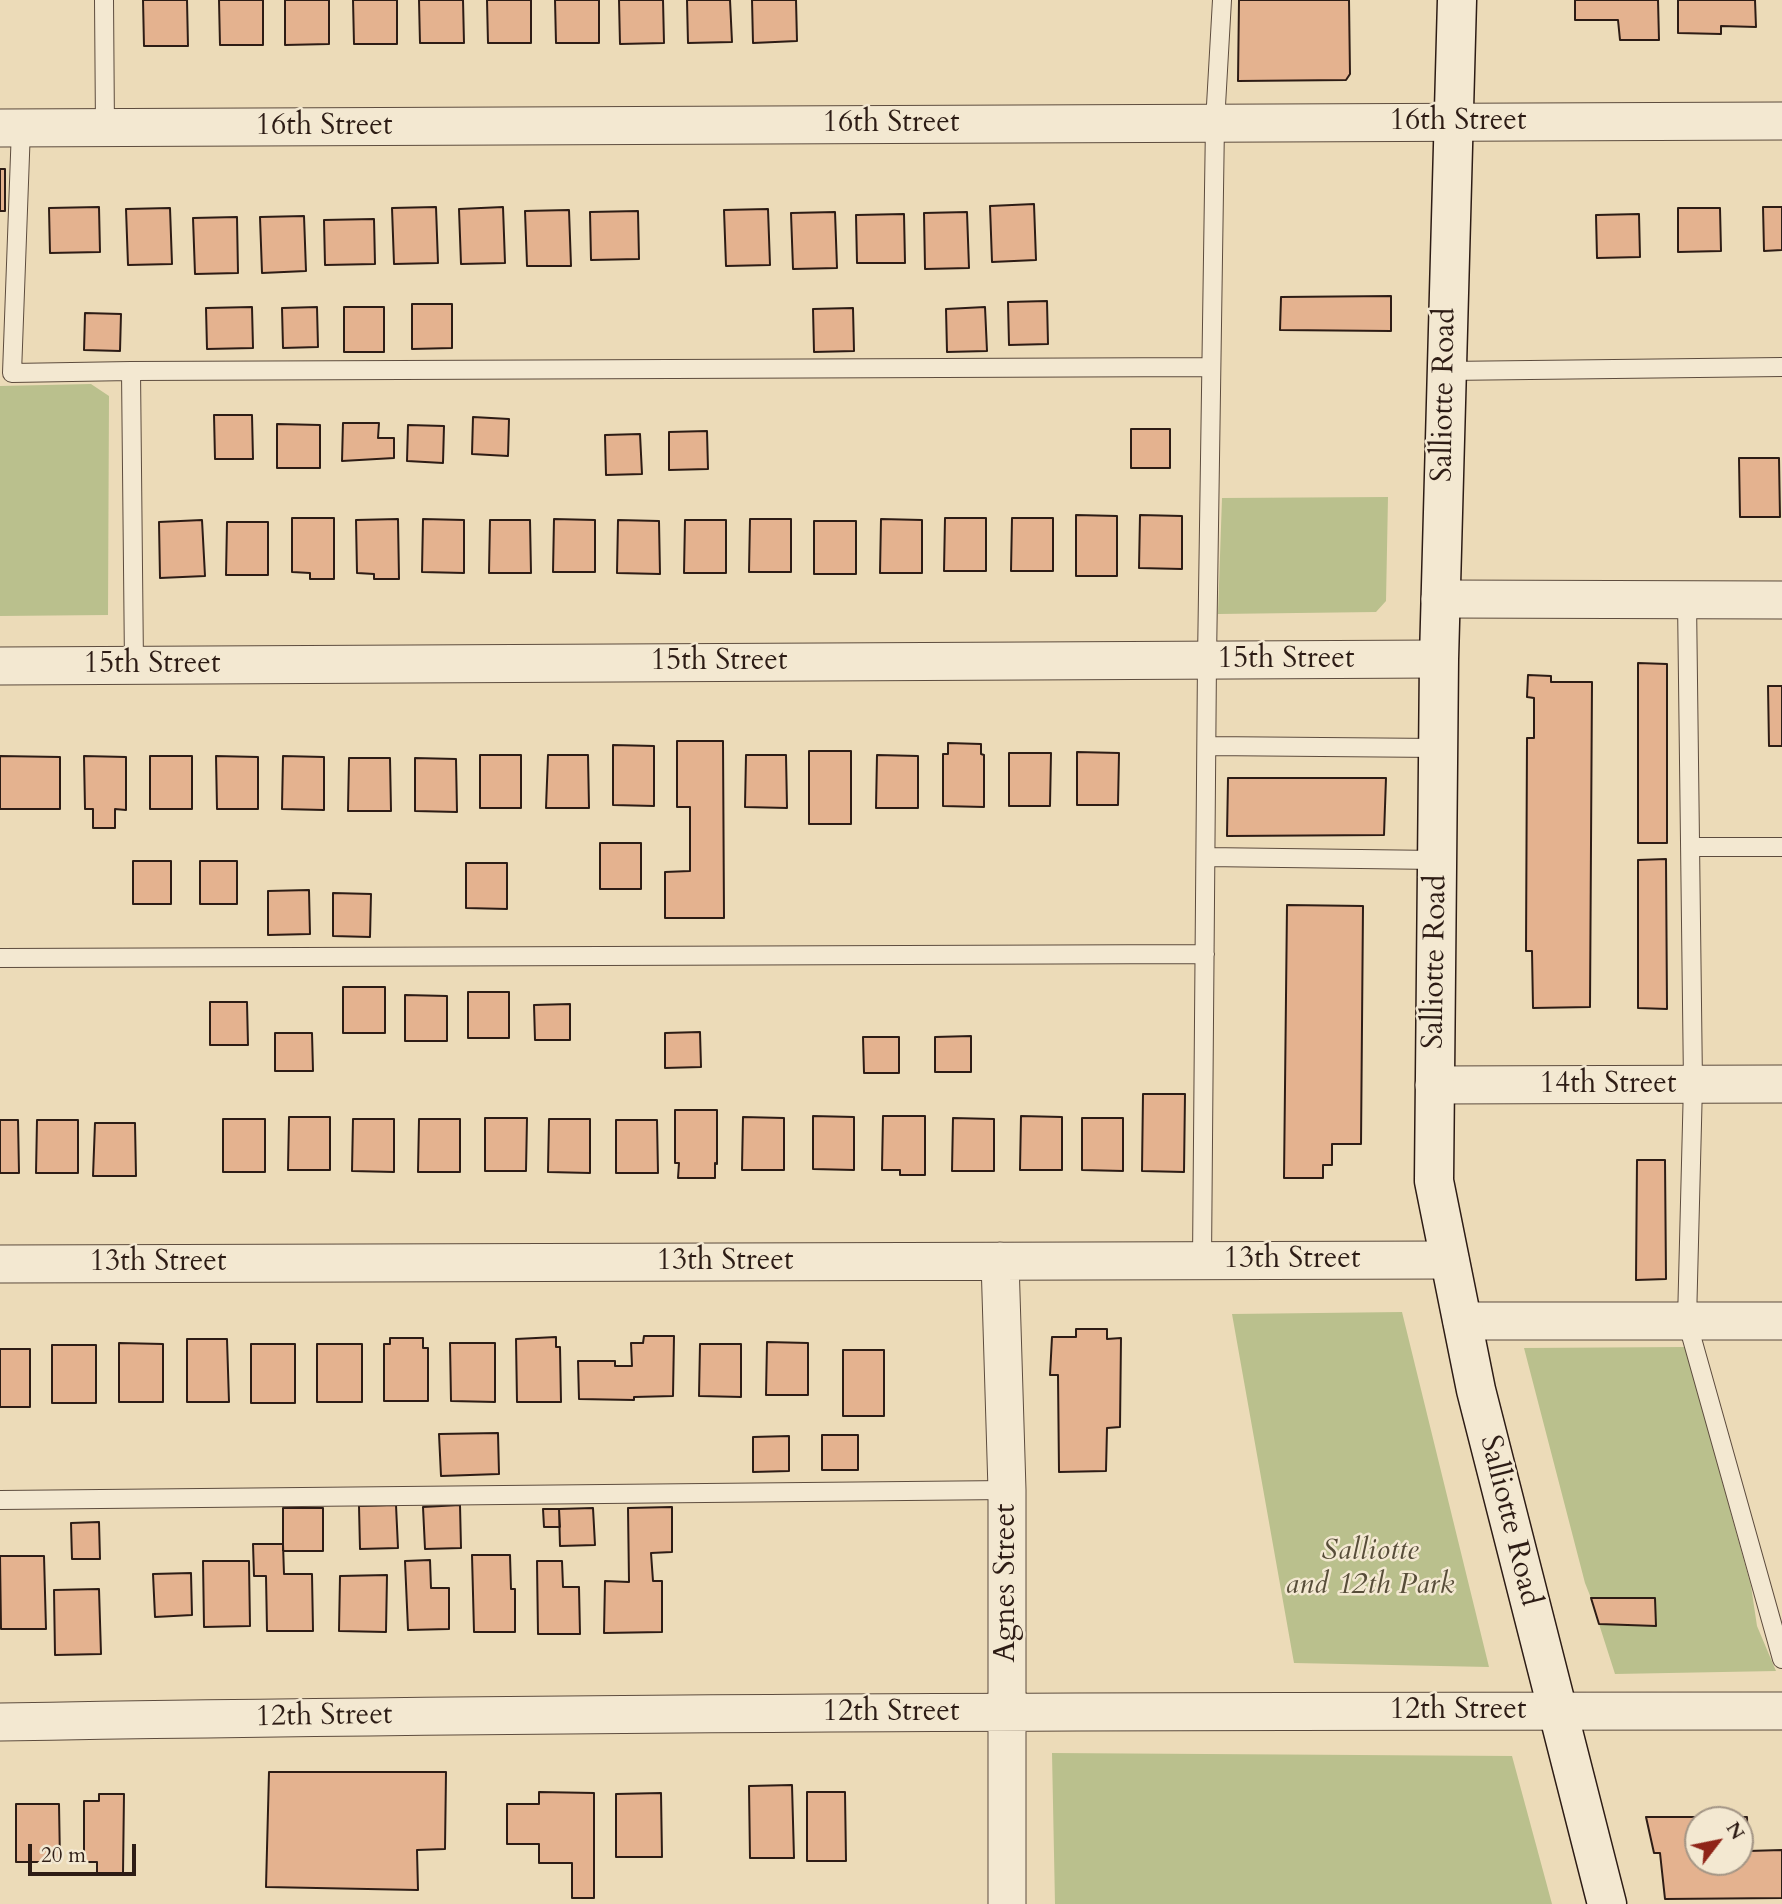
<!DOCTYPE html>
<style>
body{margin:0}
#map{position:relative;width:1782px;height:1904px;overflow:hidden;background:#ecdbb8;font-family:Cardo,serif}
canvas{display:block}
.north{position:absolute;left:1684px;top:1806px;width:70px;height:70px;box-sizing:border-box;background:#f3e8d1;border:2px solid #a49686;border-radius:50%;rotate:58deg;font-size:19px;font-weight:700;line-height:28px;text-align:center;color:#2d1c15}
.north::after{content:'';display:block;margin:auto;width:24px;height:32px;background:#8f2418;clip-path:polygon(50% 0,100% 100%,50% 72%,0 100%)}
.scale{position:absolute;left:28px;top:1844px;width:108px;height:32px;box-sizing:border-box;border:4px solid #2d1c15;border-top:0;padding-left:9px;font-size:21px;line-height:24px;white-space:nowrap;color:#2d1c15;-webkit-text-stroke:5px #f3e8d1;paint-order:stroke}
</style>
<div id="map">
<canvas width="1782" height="1904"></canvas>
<div class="north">N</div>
<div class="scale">20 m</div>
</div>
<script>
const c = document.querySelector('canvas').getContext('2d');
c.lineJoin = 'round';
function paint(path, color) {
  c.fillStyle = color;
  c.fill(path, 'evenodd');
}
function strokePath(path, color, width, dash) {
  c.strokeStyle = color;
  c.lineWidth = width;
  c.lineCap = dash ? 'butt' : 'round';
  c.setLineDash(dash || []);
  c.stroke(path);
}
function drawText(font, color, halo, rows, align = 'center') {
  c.font = font + ' Cardo,serif';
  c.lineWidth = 5;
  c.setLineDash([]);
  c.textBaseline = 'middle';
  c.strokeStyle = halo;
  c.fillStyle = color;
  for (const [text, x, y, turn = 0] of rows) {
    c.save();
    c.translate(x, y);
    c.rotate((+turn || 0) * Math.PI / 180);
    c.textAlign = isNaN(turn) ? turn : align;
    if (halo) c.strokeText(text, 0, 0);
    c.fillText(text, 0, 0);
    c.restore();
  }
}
paint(new Path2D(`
 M91 384 109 396 108 615 0 616V386Z
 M1388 497 1386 601 1376 612 1218 614 1222 498Z
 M1402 1312 1489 1667 1294 1663 1232 1314Z
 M1685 1347 1751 1586 1757 1626 1776 1671 1615 1674 1599 1624 1656 1626 1655 1598H1591L1585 1583 1524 1348Z
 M1052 1753 1512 1756 1552 1904H1055Z`), '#bac08d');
const building = new Path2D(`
 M143 0H187L188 46H144Z
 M219 0H263V45H220Z
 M285 0H329V44L285 45Z
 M353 0H397V44H354Z
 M419 0H463L464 43H420Z
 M487 0H531V43H488Z
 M555 0H599V43H556Z
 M619 0H663L664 43 620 44Z
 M687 0H730L732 42 688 43Z
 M752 0H796L797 41 753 43Z
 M1239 0H1349L1350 74 1346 80 1238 81Z
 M1575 0H1658L1659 40H1620L1618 20H1575Z
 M1678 0H1755L1756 27 1721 26V34L1678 33Z
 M0 169H5V211H0Z
 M1034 204 1036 260 992 262 990 206Z
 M99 207 100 252 50 253 49 208Z
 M436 207 438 263 394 264 392 208Z
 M503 207 505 263 461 264 459 209Z
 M1763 207H1782V250L1764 251Z
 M170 208 172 264 128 265 126 209Z
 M1678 208H1720L1721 251 1678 252Z
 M768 209 770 265 726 266 724 210Z
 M569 210 571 266H527L525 211Z
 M638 211 639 259 591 260 590 212Z
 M835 212 837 268 793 269 791 213Z
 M967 212 969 268 925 269 924 213Z
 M904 214 905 263H857L856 215Z
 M1639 214 1640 257 1597 258 1596 215Z
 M304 216 306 271 262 273 260 217Z
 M237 217 238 273 195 274 193 218Z
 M374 219 375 264 325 265 324 220Z
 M1391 296V331L1280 330 1281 297Z
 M1047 301 1048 344 1009 345 1008 302Z
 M412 304H452V348L412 349Z
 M252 307 253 348 207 349 206 308Z
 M317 307 318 347 283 348 282 308Z
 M344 307H384V352H344Z
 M985 307 987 351 947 352 946 309Z
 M853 308 854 351 814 352 813 309Z
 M85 313 121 314 120 351 84 350Z
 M214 415H252L253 459H215Z
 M473 417 509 419 508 456 472 454Z
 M343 423H379L378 438H394V458L342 461Z
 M277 424 320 425V468H277Z
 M408 425 444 426 443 463 407 461Z
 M1131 429H1170V468H1131Z
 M707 431 708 469 669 470V432Z
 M640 434 642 474 606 475 605 435Z
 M1739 458H1779L1780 517H1740Z
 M1076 515 1117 516V576H1076Z
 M1140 515 1182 516V569L1139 568Z
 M292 518H334V579H310V573L292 572Z
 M945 518H986V571H944Z
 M1012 518H1053V571H1011Z
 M398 519 399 579H374V574L357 573 356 520Z
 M423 519 464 520V573L422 572Z
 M554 519 595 520V572H553Z
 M750 519H791V572H749Z
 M881 519 922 520V573H880Z
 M202 520 205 576 160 578 159 522Z
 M490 520H530L531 573H489Z
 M618 520 659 521 660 574 617 573Z
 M685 520H726V573H684Z
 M814 521H856V574H814Z
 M227 522H268V575H226Z
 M1638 663 1667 664V843H1638Z
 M1528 675 1551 676V682H1592L1590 1007 1533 1008 1532 951H1526L1527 738H1534V698L1527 697Z
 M1768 686H1782V746H1769Z
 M677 741H723L724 918H665V872L690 871V807H677Z
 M948 743 981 744V754L984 755V807L943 806V754H948Z
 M613 745 654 746V806L613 805Z
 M809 751H851V824H809Z
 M1077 752 1119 753 1118 805H1077Z
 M1009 753H1051L1050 806H1009Z
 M480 755H521V808H480Z
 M548 755H588L589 808H546Z
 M746 755H786L787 808 745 807Z
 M877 755 918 756V808H876Z
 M0 756 60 757V809H0Z
 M84 756 126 757V810L115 809V828H93V809H85Z
 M150 756H192V809H150Z
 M216 756 258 757V809H217Z
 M283 756 324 757V810L282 809Z
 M349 758H390L391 811H348Z
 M415 758 456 759 457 812 415 811Z
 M1228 778H1386L1384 835 1227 836Z
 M600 843H641V889H600Z
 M1666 859 1667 1009 1638 1008V860Z
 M133 861H171V904H133Z
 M200 861H237V904H200Z
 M466 863H507V909L466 908Z
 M309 890 310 934 268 935V891Z
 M333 893 371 894 370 937 333 936Z
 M1287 905 1363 906 1361 1144H1332V1165H1323V1178H1284Z
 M343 987H385V1033H343Z
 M468 992H509V1038H468Z
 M405 995 447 996V1041H405Z
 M210 1002H247L248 1045H210Z
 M570 1004V1040H535L534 1005Z
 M700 1032 701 1067 665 1068V1033Z
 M275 1033H312L313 1071H275Z
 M971 1036V1072H935V1037Z
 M863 1037H899V1073H864Z
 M1143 1094H1185L1184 1172 1142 1171Z
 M675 1110H717V1164L715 1163V1178H678L679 1163H675Z
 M813 1116 854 1117V1170L813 1169Z
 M883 1116H925V1175H900V1170H882Z
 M1021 1116 1062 1117V1170H1020Z
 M289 1117H330V1170H288Z
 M743 1117 784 1118V1170H742Z
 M485 1118H527L526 1171H485Z
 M953 1118 994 1119V1171H952Z
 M1082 1118H1123V1171L1082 1170Z
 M223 1119H265V1172H223Z
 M353 1119H394V1172L352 1171Z
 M419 1119H460V1172H418Z
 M549 1119H590V1173L548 1172Z
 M0 1120H18L19 1173H0Z
 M37 1120H78V1173H36Z
 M616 1120H657L658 1173H616Z
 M95 1123H135L136 1176H93Z
 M1637 1160H1665L1666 1279 1636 1280Z
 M1076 1329H1107V1339L1121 1338 1120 1427 1107 1428 1106 1471 1059 1472 1058 1375H1050L1052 1337H1076Z
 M644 1336H674L673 1396 634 1397V1400L579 1399 578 1361H615V1366H632L631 1343H643Z
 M556 1337V1347H560L561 1402H517L516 1339Z
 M390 1338H423V1348H428V1401H384V1344H390Z
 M187 1339H227L229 1402H187Z
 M767 1342 808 1343V1395H766Z
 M119 1343 163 1344V1402H119Z
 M450 1343H495V1402L451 1401Z
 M251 1344H295V1403H251Z
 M317 1344H362V1402H317Z
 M700 1344H741V1397L699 1396Z
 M52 1345H96V1403H52Z
 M0 1349H30V1407H0Z
 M843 1350H884V1416H843Z
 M498 1433 499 1474 441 1476 439 1434Z
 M822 1435H858V1470H822Z
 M789 1436V1471L753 1472V1437Z
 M396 1505 398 1548 360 1549 359 1506Z
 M460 1505 461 1548 425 1549 423 1507Z
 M672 1507V1552L651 1553 653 1581H662V1632L604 1633 605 1581 629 1582 628 1508Z
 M283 1508H323V1551H283Z
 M593 1508 595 1545 560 1546 559 1509Z
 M543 1509H559L560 1527H544Z
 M99 1522 100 1559H72L71 1523Z
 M253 1544H283L284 1574H312L313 1631H267L266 1576H254Z
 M472 1555H510L511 1589H515V1632H474Z
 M0 1556H44L46 1629H1Z
 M430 1560 431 1588H449V1629L408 1630 405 1561Z
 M203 1561H249L250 1626 204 1627Z
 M537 1561H562L563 1587H579L580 1634H538Z
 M191 1573 192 1615 155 1617 153 1574Z
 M387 1575 386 1632 339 1631 340 1576Z
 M99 1589 101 1654 55 1655 54 1590Z
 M1591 1598H1655L1656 1626 1599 1624Z
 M269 1772H446L445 1849 417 1850 418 1890 266 1887Z
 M792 1785 794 1858H750L749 1786Z
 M539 1792 594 1793V1898H572V1863H539V1844H507V1804H539Z
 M807 1792H845L846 1861H807Z
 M661 1793 662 1857H616V1794Z
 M99 1794H124L123 1873H97V1862H84V1801H99Z
 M16 1804H59L60 1862H16Z
 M1646 1817H1747L1748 1851 1782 1850V1898L1665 1899 1660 1853H1654ZM1698 1820H1740V1862H1698Z`);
paint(building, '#e4b28f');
strokePath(building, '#2d1c15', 2);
const lane = new Path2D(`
 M104 0 105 128
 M21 128 12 373 131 371 134 665
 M131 371 1211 367
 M1446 371 1782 367
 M1687 600 1693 1084 1687 1321 1782 1659
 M1207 746 1438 748
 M1690 847H1782
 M1206 857 1437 860
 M0 958 1205 954
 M1202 1261 1207 660 1215 123 1222 0
 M0 1500 1007 1490`);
const street = new Path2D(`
 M0 128 1782 121
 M1440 599 1782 600
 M0 666 1439 659
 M1434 1085 1782 1084
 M1000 1261 1007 1490V1904
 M0 1264 1450 1260
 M1462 1321H1782
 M0 1722C594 1712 1188 1711 1782 1711`);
const secondary = new Path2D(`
 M1457 0 1439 659 1434 1181 1476 1390 1607 1904`);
strokePath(lane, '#5d4c3e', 20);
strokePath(street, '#5d4c3e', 39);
strokePath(secondary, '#2d1c15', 41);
strokePath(lane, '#f3e8d1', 18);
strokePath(street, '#f3e8d1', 37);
strokePath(secondary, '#f3e8d1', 38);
drawText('30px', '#2d1c15', '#f3e8d1', [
 ["16th Street",1458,122],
 ["16th Street",891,124],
 ["16th Street",324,127],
 ["Salliotte Road",1445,395,-89],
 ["15th Street",1286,660],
 ["15th Street",719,662],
 ["15th Street",152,665],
 ["Salliotte Road",1436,962,-89],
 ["14th Street",1608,1085],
 ["13th Street",1292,1260],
 ["13th Street",725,1262],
 ["13th Street",158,1263],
 ["Salliotte Road",1509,1521,76],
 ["Agnes Street",1007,1583,-90],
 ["12th Street",1458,1711],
 ["12th Street",891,1713],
 ["12th Street",324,1717,-1]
]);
drawText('italic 30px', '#574d39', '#f3e8d1', [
 ["Salliotte",1370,1552],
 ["and 12th Park",1370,1586]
]);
</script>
